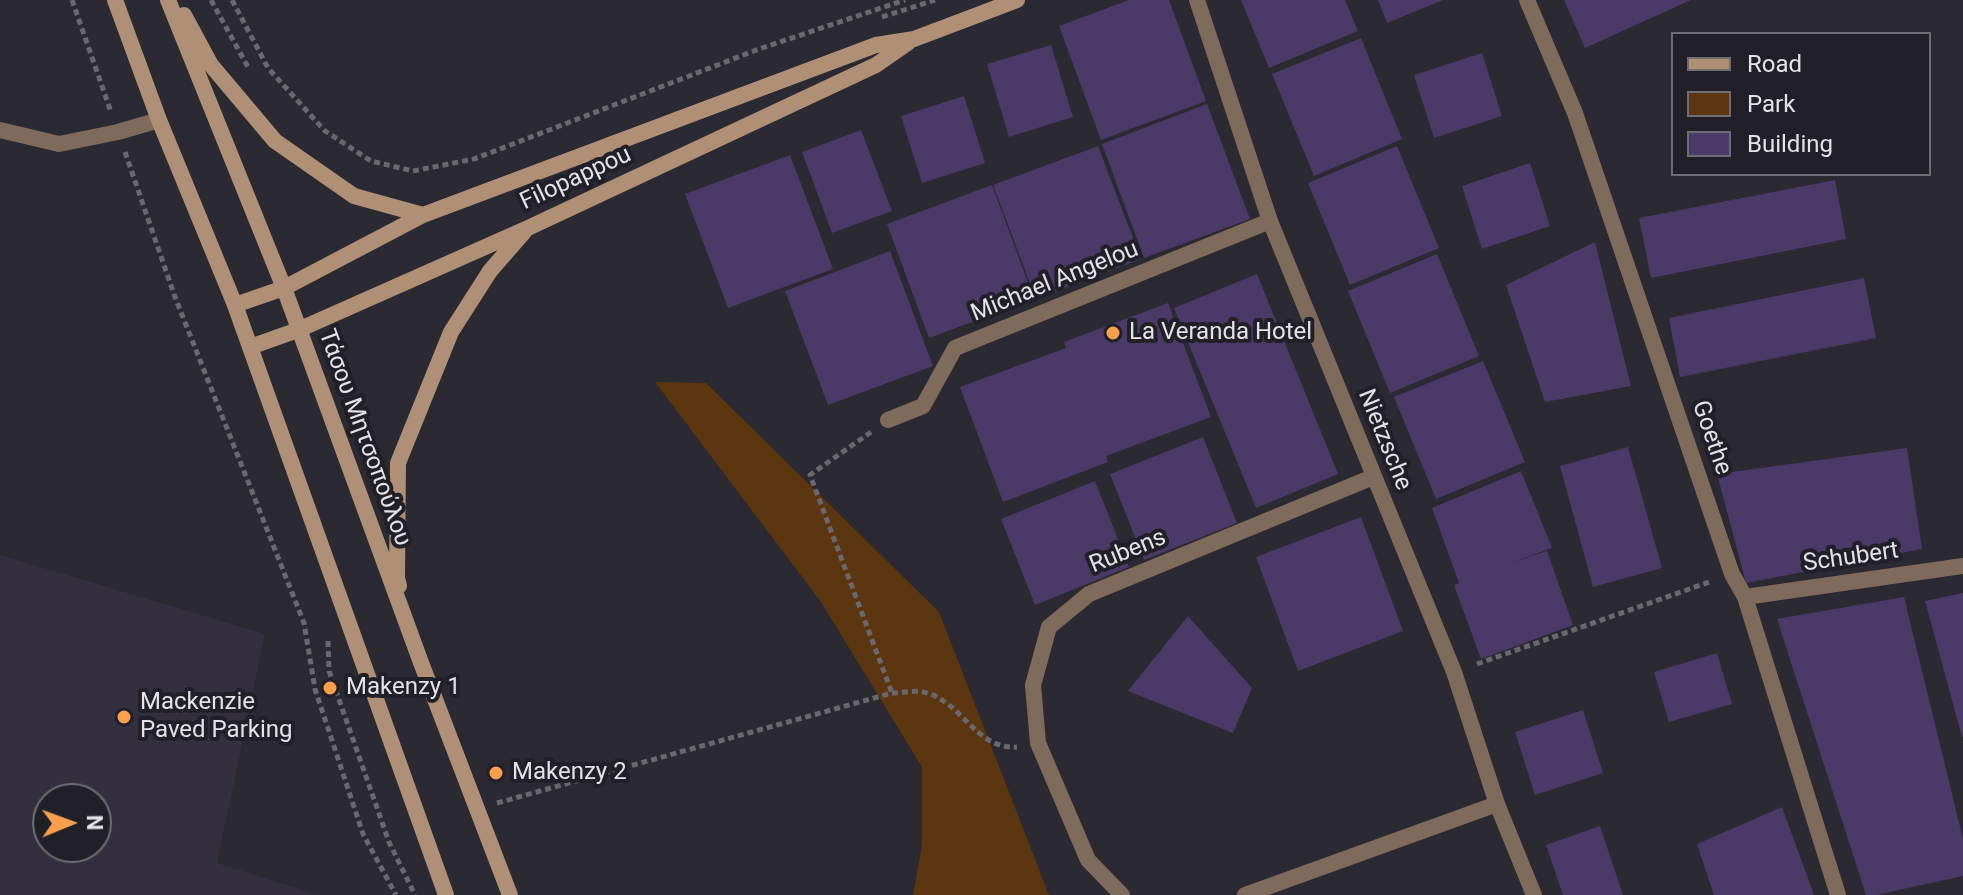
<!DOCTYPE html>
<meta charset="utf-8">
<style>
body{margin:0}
#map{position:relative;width:1963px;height:895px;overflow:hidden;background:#2b2931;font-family:Roboto,sans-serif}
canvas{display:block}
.legend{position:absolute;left:1671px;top:32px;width:260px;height:144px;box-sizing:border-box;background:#211f27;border:2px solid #6f6d74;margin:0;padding:10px 14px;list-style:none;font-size:24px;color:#e4e2e8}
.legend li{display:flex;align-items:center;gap:16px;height:40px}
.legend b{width:40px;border:2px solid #6f6d74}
.north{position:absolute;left:32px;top:783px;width:80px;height:80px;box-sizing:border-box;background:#211f27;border:2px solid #6f6d74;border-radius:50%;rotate:89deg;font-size:22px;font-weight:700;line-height:32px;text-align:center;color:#e4e2e8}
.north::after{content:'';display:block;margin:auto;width:28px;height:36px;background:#f99f4d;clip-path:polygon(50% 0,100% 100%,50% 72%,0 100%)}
</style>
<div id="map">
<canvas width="1963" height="895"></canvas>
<ul class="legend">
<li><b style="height:10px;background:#af8f75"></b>Road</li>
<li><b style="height:22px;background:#5c3611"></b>Park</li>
<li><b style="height:22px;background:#4a3a68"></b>Building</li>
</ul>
<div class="north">N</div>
</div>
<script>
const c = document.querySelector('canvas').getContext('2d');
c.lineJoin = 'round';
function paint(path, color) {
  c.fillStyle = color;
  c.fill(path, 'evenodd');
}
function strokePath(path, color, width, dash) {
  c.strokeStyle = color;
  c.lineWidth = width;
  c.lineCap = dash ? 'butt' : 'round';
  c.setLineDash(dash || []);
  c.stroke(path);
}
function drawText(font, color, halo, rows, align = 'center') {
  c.font = font + ' Roboto,sans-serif';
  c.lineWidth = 8;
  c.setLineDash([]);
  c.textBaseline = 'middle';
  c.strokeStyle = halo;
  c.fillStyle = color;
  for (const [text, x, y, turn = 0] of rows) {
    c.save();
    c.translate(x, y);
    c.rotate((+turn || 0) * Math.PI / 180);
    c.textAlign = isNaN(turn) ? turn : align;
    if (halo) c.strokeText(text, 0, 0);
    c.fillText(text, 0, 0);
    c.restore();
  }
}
paint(new Path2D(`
 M0 555 265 634 217 863 318 895H0ZM48 799H96V847H48Z`), '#342f3e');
paint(new Path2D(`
 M655 382 706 383 939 612 1049 895H913L922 845V767L821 602Z`), '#5c3611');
paint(new Path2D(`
 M1129 0H1169L1206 101 1101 140 1059 26Z
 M1241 0H1345L1358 31 1269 68Z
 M1378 0H1443L1387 23Z
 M1564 0H1691L1585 48Z
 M1361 38 1402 139 1314 176 1272 74Z
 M1051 45 1073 117 1009 137 987 64Z
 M1482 53 1502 116 1434 138 1414 75Z
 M964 96 985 163 922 183 901 116Z
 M1207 104 1250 219 1144 258 1102 144Z
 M861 130 892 211 832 233 802 152Z
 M1098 146 1141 259 1036 299 993 185Z
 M1397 146 1439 248 1350 285 1308 183Z
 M790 155 833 269 728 308 685 194Z
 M1530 163 1550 226 1482 249 1462 186Z
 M1835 180 1846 239 1651 278 1639 218Z
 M992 185 1034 299 929 338 887 224Z
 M1595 242 1631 386 1545 402 1506 285Z
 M890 251 933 366 828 405 785 291Z
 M1437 254 1479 356 1390 393 1348 291Z
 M1257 274 1338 474 1256 508 1174 308Z
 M1864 278 1876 338 1680 377 1669 318Z
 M1168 303 1211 417 1106 456 1108 462 1003 502 960 387 1066 348 1064 342Z
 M1483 361 1525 462 1436 499 1394 397Z
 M1203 437 1237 523 1144 560 1110 474Z
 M1628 447 1662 568 1593 587 1560 466Z
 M1907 448 1922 549 1746 583 1717 474Z
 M1521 471 1552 548 1511 563 1547 551 1573 625 1481 659 1454 585 1459 583 1432 508Z
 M1095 481 1129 567 1035 605 1001 519Z
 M1361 517 1403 631 1298 671 1256 557Z
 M1963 593V737H1962L1925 601Z
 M1904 597 1963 839V876L1876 895H1866L1777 619Z
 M1188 616 1252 688 1233 733 1128 691Z
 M1717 653 1732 704 1669 722 1654 672Z
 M1583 710 1603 773 1535 795 1515 732Z
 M1782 807 1814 895H1714L1697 844Z
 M1600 826 1623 895H1563L1546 845Z`), '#4a3a68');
strokePath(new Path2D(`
 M72 0 111 112
 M211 0 249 69
 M232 0 268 68 325 131 371 161 413 171 474 159 759 49 905 0
 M882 17 935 0
 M125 152 175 297 304 623 315 689 363 834 396 895
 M871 432 810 475 892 693
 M328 641 329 671 389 842 415 895
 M1477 664 1712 581
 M497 803 892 693C901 693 913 690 923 692 961 699 975 750 1017 747`), '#6a686f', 5, [6, 4]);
strokePath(new Path2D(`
 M0 130 59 144 118 132 159 120`), '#7f6b5b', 16);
strokePath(new Path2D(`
 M1197 0 1270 221 1454 672 1497 804 1534 895
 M1527 0 1575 113 1732 574 1745 597 1838 895
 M888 420 923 406 955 348 1270 221
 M1745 597 1963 566
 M1122 895 1088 860 1038 743 1033 685 1049 627 1089 594 1373 477
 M1245 895 1497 804`), '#7f6b5b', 16);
strokePath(new Path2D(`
 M115 0 159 120 235 305 446 895
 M168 0 284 288 420 660 510 895
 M184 15 211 65 275 141 354 196 423 215
 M235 305 284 288 423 215 876 45 914 39 1017 0
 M250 347 298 330 528 228 876 65 909 42
 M399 586 397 578 398 463 451 332 490 271 524 232`), '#af8f75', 16);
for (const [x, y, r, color] of [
 [1113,333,8,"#f99f4d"],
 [330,688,8,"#f99f4d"],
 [124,717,8,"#f99f4d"],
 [496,773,8,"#f99f4d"]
]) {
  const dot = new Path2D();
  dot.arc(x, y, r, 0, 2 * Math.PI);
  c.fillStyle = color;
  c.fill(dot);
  strokePath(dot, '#211f27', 3);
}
drawText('24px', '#e4e2e8', '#211f27', [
 ["Filopappou",576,179,-25],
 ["Michael Angelou",1055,282,-22],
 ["Τάσου Μητσοπούλου",364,438,70],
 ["Goethe",1711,438,71],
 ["Nietzsche",1384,440,68],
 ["Rubens",1128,552,-22],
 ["Schubert",1851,558,-8]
]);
drawText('24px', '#e4e2e8', '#211f27', [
 ["La Veranda Hotel",1129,333],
 ["Makenzy 1",346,688],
 ["Mackenzie",140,703],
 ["Paved Parking",140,731],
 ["Makenzy 2",512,773]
], 'left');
</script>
